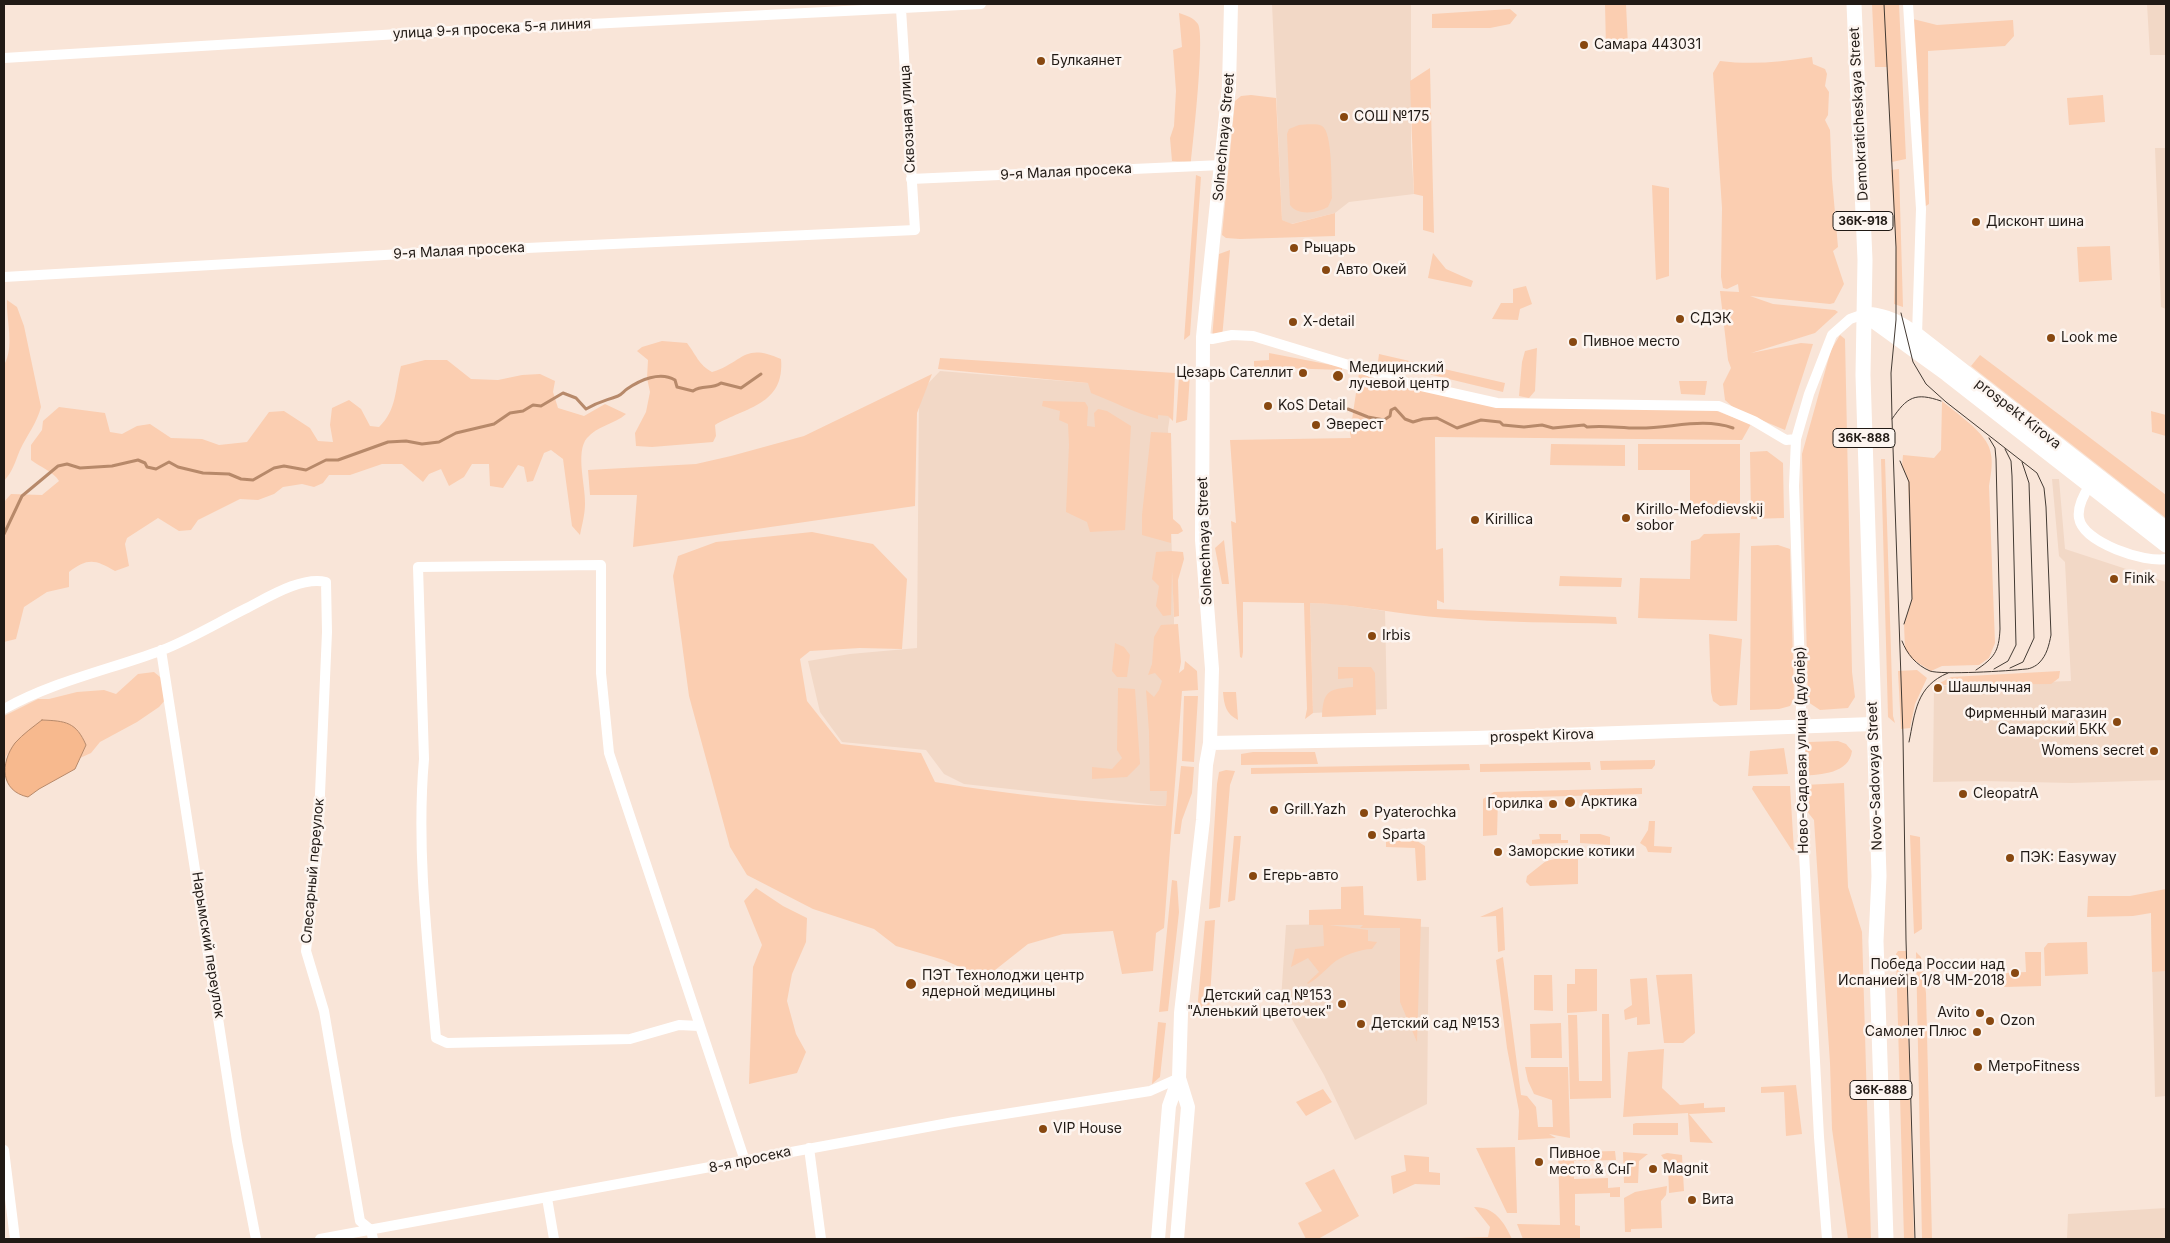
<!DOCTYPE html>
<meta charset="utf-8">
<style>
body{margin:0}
#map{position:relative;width:2170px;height:1243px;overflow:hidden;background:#f9e5d8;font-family:Inter,sans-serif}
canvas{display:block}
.frame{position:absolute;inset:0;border:5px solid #211a15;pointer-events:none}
</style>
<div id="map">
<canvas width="2170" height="1243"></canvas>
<div class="frame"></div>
</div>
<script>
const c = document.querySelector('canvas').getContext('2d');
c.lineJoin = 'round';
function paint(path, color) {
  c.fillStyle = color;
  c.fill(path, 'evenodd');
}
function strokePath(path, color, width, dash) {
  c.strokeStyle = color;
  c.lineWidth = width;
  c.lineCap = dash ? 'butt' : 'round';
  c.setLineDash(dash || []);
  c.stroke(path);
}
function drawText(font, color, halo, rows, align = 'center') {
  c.font = font + ' Inter,sans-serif';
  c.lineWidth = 5;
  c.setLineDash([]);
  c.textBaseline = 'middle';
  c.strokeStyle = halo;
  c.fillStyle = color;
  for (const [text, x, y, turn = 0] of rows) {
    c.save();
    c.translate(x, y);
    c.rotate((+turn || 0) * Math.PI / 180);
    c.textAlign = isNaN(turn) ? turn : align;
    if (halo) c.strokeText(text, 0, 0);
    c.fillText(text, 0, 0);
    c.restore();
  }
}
paint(new Path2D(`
 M1272 4H1411V147L1414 194 1349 202 1335 213 1291 224 1282 220Z
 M2147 4H2166V55H2150Z
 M2155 148H2166V309L2161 307Z
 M940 371 1174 390 1168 429 1174 620V709L1166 806 964 784 944 774 926 750 842 742 820 712 808 661 850 654 917 648 919 393Z
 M2052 479H2059L2065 549 2166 582V780L2071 783 1983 781 1933 782 1934 686 2071 681 2065 562 2059 556Z
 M1310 603 1336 604 1385 611 1387 709 1313 713Z
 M2166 903V1096L2155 1097 2151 913Z
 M1336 924 1429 927 1427 1104 1355 1140 1324 1075 1281 1000 1286 925Z
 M2166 1208V1239H2067L2068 1214Z`), '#f2d8c6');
paint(new Path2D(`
 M1605 4H1626L1628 46 1606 48Z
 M1872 4H1899L1906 159 1892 162 1887 67H1875Z
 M1510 9 1517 15 1510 24 1490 28H1432V14Z
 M1179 13C1187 16 1193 17 1198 24 1205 37 1193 142 1191 162L1172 161 1170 138 1174 126 1176 91 1173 50 1182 47Z
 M1909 18 1937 25 2013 20 2014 36 2005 46 1928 51 1929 204 1921 209Z
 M1812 57 1813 64 1825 69 1827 74 1825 86 1829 92 1828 115 1825 120 1830 130 1832 179 1838 247 1833 251 1844 284 1834 303 1830 304 1750 296 1773 304 1835 310 1838 312 1815 333 1751 353 1801 343 1813 344 1785 430 1735 409 1725 400 1723 384 1731 368 1728 360 1720 291 1739 292 1738 284 1727 289 1723 288 1721 277 1722 208 1713 73 1720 61C1751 65 1781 62 1812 57Z
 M1430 68 1434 233 1423 230V196L1414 194 1410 81Z
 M1251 95 1276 98 1282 220 1292 224 1335 213V236L1240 239 1226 238 1222 235 1235 101 1241 96Z
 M2103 95 2105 122 2069 125 2067 98Z
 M1299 125C1305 125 1316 123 1322 126 1333 132 1331 185 1332 198L1328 207C1317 213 1298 216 1290 205L1287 134 1289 129Z
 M1899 169 1903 307 1894 304 1896 247 1891 170Z
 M1196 175 1201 177 1190 335 1184 340Z
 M1652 185 1669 188V276L1656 280Z
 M2110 246 2112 280 2079 282 2077 247Z
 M1230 250 1222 338 1212 339 1219 254Z
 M1433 253 1446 269 1473 281 1471 287 1428 278Z
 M1526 286 1532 304 1520 309 1518 320 1492 319 1501 303H1513V289Z
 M7 300 17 307 24 326 41 407C37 423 27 435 20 450 15 462 13 471 4 481V365C15 347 6 320 7 300Z
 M1840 335 1845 339 1852 672 1855 697 1848 708 1820 710 1808 702 1802 454 1831 350Z
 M662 341 687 343C697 356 698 364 712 372 744 362 743 342 781 359 785 405 746 407 715 425L716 436 713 442 652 447 636 446 635 433 646 412 650 392 647 378 648 360 637 351 642 347Z
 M1537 348 1535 391 1529 398 1519 396 1522 362 1525 351Z
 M1269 353 1342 367V370L1254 367V361L1269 360Z
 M1379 354 1505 383 1503 392 1378 362Z
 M1980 355 2166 495V518L1971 366Z
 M940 358 1175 373 1173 421 1168 416 1158 415V419C1135 413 1114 402 1091 393L1088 383 938 369Z
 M425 360H447L471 379 498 380 522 375 540 374 555 381 553 392 558 408 584 416 605 404 626 414C615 424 597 426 587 438 575 452 586 487 585 504 585 514 582 525 580 535L572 526 563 459 551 450 544 453 533 481 527 482 524 467 518 465 503 488 490 486 489 464H472L464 477 449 486 441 469 429 474 423 482 402 464H382L350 475H329L323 483 314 487 302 484 283 487 274 494 258 500 240 499 198 520 191 530 179 531 158 518 127 538 125 544 129 566 115 571C95 559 87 558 69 572V587L47 592 24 607 16 639 4 642V502L11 494 42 495 59 481C54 472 40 467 31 460V445L42 430 43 421 59 407 105 413 110 432 122 434 137 426 150 424 171 438 202 439 219 445 247 442 269 412 284 411 310 428 318 441 333 442 330 425 332 408 349 400 361 409 370 426 379 427C397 410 395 389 401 366Z
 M1359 373 1497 404 1709 408 1751 424 1742 440 1435 437 1436 550 1443 548 1444 603 1437 600V609L1616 617 1617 624C1560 622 1502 623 1446 618 1400 615 1356 604 1310 603L1313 713 1305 719 1307 709 1304 603 1243 602V652L1242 658 1240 657 1231 521 1236 523 1230 440 1351 438 1350 433Z
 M932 374 917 413 915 506 633 547 637 495H590L588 470 696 464 731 456 804 436Z
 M1190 374 1187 420 1176 423 1179 376Z
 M1679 381H1707L1705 395 1681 394Z
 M1043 401 1085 402 1088 407 1087 426 1095 427 1094 413 1098 409 1107 411 1131 426 1125 530 1090 532 1087 522 1066 512 1069 445 1068 424 1059 420 1060 411 1042 406Z
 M1942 401C1955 412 1984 432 1989 447 1994 460 1991 473 1989 486L1995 643 1989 658 1979 665 1942 666 1931 671 1912 659 1905 649 1904 624 1912 599 1908 480 1902 466 1903 455 1934 458 1941 450Z
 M2151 411 2166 415V436L2152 432Z
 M1151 432 1171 433 1173 519 1180 525 1183 531 1178 534H1171V543L1142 535V515Z
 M1551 444 1625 445V466L1550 465Z
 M1638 444H1740V515H1705L1702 507 1690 505V470H1638Z
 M1767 451 1783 463 1784 518 1751 519 1750 452Z
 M1881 459H1885L1893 716 1895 723 1888 717Z
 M812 532 873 544 907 579 902 649 860 648 810 651 800 659 807 701 841 744 921 753 935 782C1012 795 1088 803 1166 806L1167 791H1150L1149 732 1146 690 1154 697 1159 690 1162 681 1155 673 1148 675 1152 664 1154 637 1161 625 1178 624 1181 662 1179 673 1184 669 1185 661 1197 671 1198 690 1182 691 1164 928 1156 933 1153 971 1122 974 1113 931 1063 934 1028 944 985 978 944 960 896 946 874 929 813 909 747 875 730 847 689 696 673 576 678 556 716 542Z
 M1740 533 1737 621 1638 618 1640 578 1690 579 1691 541 1699 539 1704 534Z
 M1224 540 1229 584H1222L1215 548Z
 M1778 545 1790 549 1794 698 1790 706 1779 709 1750 710 1751 546Z
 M1171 551 1183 552 1184 559 1178 580 1179 616 1174 617 1172 570 1171 615 1163 616 1156 606 1159 586 1152 579 1156 552Z
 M1560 576 1622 578 1621 587 1559 586Z
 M1709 634 1742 639 1737 705 1720 706 1713 701 1711 692Z
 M1115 643 1124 647 1130 655 1127 677H1117L1112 671Z
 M1338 667H1371L1375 673 1376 715 1322 717C1323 690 1329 689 1353 687V678L1338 679Z
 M1917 670 1927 678 1915 704 1910 728 1901 729 1898 671Z
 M2060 671 2059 678 2051 684 1936 685 1951 677Z
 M154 672 166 682V699L159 707 137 722 100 742 91 753 80 758 86 745C76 722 66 721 42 720L6 756 4 768V716L38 699H49L77 692 104 690 116 694 138 674Z
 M1118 688 1135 689 1140 764 1127 777 1092 779V767L1112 769 1122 758 1117 750Z
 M1223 692H1236L1238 720C1226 714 1224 705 1223 692Z
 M1184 696H1198L1194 762 1182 761Z
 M1838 741 1846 744 1852 751C1849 774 1821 774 1803 776V747L1809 742Z
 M1784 748 1788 774 1748 776 1750 751Z
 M1253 752H1315L1318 764 1241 765V754Z
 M1655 760V765L1652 769 1601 770 1600 761Z
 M1590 762 1591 770 1480 772V764Z
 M1469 764 1470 770 1251 774V768Z
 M1181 766 1194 767 1192 793 1182 820 1180 834H1174Z
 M1226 770 1235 771 1230 785 1220 907 1209 909 1217 784 1219 772Z
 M1844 783 1848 887 1862 932 1871 1239H1848L1832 1129 1830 1063 1814 820 1806 810 1804 785Z
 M1753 786H1790L1794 851 1791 849 1752 789Z
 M1642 788V794L1498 798 1497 835 1483 836V799L1494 792Z
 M1649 821H1655L1654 846 1672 847 1671 853 1648 852 1646 847 1640 843 1648 830Z
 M1539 834H1561V840H1568V843L1532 844V840L1540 839Z
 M1580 834H1600L1610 837V845L1580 843Z
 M1910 835 1920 837 1922 929 1914 934Z
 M1234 836H1241L1235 900 1228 902Z
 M1386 841H1417L1425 846 1426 880 1417 881 1415 848 1386 847Z
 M1555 859H1578V884L1530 886 1526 882 1527 876 1546 861Z
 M1172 880 1177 881 1179 912 1168 1011 1159 1012Z
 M1363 886 1364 915 1421 919 1417 1042 1400 1002V928H1360L1363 925H1329L1368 930V941L1377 942 1372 949C1360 949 1341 956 1332 964 1323 972 1318 978 1308 984L1307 983 1319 972 1308 958 1291 967 1295 949 1324 946 1323 925H1309V910L1341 909V887Z
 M756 888 783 906 807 918 806 942 792 974 787 1001 796 1034 806 1052 797 1073 749 1084 753 967 762 945 744 901Z
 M2166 889V971L2152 972 2151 913 2133 916 2087 917 2088 896H2130Z
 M1503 907 1505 950 1498 952 1496 916 1480 917Z
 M1215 920 1209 1012H1197L1205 921Z
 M2087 942 2088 974 2045 976 2044 948 2048 943Z
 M1898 951H1906L1914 1239H1904L1896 954Z
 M1916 952 1921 957 1926 993 1932 1239H1922Z
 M2025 952H2041V986L2004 987 2006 973 2026 972Z
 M1503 957 1521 1095 1527 1096 1536 1107 1538 1127H1553L1552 1100 1534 1094 1528 1081 1525 1067H1568L1570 1138 1549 1134 1556 1138 1518 1140 1519 1111 1507 1048 1496 960Z
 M1575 969H1597V1011L1567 1013V984H1575Z
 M1692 974 1695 1033 1683 1043H1664L1656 975Z
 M1534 975H1552L1553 1011 1534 1010Z
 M1647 978 1650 1024 1637 1025V1017L1625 1020 1624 1010 1632 1005 1630 979Z
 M1602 1014H1609L1611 1098 1570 1099 1568 1015H1577L1579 1081H1602Z
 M1158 1022 1166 1023 1160 1077 1152 1084Z
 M1561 1023 1562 1058H1531L1530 1024Z
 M1664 1049 1662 1088 1680 1105 1704 1103V1108L1725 1107V1112L1689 1114 1713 1143 1690 1142 1688 1113 1623 1117 1628 1052Z
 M1796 1085 1802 1134 1786 1136 1784 1092 1761 1093V1087Z
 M1323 1089 1332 1102 1306 1116 1296 1102Z
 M1636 1123H1678V1135H1633V1124Z
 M1515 1147 1517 1213H1507L1476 1148Z
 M1573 1149 1574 1152 1615 1151 1616 1160 1574 1161V1179L1608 1178V1188L1620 1187V1197H1610V1193L1575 1194V1225L1580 1226V1239H1523L1517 1224 1560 1225 1558 1150Z
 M1623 1152 1648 1154 1639 1161 1638 1183H1624Z
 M1667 1153 1682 1155 1684 1191 1669 1193 1668 1165 1661 1155Z
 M1404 1155 1429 1157V1172L1440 1173V1185L1415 1184 1393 1194 1391 1176 1406 1171Z
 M1334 1169 1359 1216 1318 1239H1306L1298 1223 1322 1211 1305 1183Z
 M1667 1186 1666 1195 1661 1201 1662 1228 1631 1229V1232H1625L1624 1198 1635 1192Z
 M1474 1207C1495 1207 1504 1222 1512 1239H1428L1488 1237 1490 1227Z`), '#fbceb1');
const water = new Path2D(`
 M42 720C66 721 76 722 86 745L75 769 39 789 28 797C0 791 0 763 15 743 23 734 33 727 42 720Z`);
paint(water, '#f7b98e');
strokePath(water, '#b7896a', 1);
strokePath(new Path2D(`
 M1348 409 1368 417 1384 420 1390 416 1391 410 1395 408 1405 419 1413 422 1423 419 1437 418 1457 428 1481 420 1500 422 1503 425 1524 427 1542 425 1553 428 1584 425 1587 427C1604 425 1620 428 1637 428 1669 429 1702 417 1733 428
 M4 534 22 496 58 466 67 464 80 468 112 466 138 460 145 463 147 467 156 469 169 462 178 467 203 473 229 474 241 479 253 480 274 468 284 466 306 470 326 460H338L388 442 406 441 422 444 439 442 456 433 494 424 510 413 523 411 533 405 541 406 563 393 576 398 586 409C600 401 605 401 618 396 621 395 624 391 627 389 640 380 660 371 675 380L677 387 693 391C703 384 711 390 721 383L741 388 761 374`), '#b7896a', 3);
strokePath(new Path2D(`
 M1908 4 1921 209 1917 335
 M4 58 415 33 981 4
 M911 179 1222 165
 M4 277 419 253 915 230 901 9
 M1203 337 1212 339 1232 335 1253 336 1408 383 1497 403 1719 406 1754 421 1786 440 1796 439
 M2090 485C2084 494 2077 506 2079 518 2083 543 2145 563 2166 559
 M161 650 237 1141 256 1239
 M4 709C52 682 108 670 160 651 189 640 217 623 245 609 267 598 301 576 326 582L327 632 318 840 306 951 324 1011 360 1221 371 1230 373 1239
 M699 1026 679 1025 630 1039 447 1043 436 1038C428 947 416 850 424 759L418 567 601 565V673L609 753 745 1161
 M809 1148 821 1239
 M4 1150 15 1239
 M547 1198 554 1239
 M320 1239 954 1122 1150 1091 1179 1078
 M1827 1239 1819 1137 1800 777 1801 699 1794 486 1796 439 1809 394 1832 335 1850 319 1864 314`), '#fff', 10);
strokePath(new Path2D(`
 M1210 743 1476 738 1873 724
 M1158 1239 1169 1106 1179 1078 1181 1013 1203 820 1206 765 1210 743 1212 669 1202 540 1203 337 1229 87 1231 4
 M1177 1239 1188 1107 1179 1078`), '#fff', 14);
strokePath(new Path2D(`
 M1854 4 1865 260 1863 375 1879 876 1876 941 1886 1239
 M1864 314 1947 374 2166 545
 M1867 314C1890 317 1899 322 1917 335L2166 529`), '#fff', 15);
strokePath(new Path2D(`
 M1884 4 1896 247V320L1891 373 1892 419 1903 736 1906 940 1915 1239
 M1901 313 1913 362 1926 384 1946 402 2037 473 2044 488 2046 507 2051 635C2049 645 2047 655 2039 663 2036 666 2030 669 2026 669 2009 671 1942 675 1930 671 1916 665 1907 654 1902 641
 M1892 419C1907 397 1915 392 1941 401
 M1900 461 1909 482 1912 599 1904 624
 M2010 668 2023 662 2034 638 2029 483 2022 462
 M1994 669 2008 661 2016 645 2012 476 2011 461 2005 449
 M1976 670C1994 658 1999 652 2000 629L1996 459 1995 448 1989 438
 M1909 742C1915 713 1916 686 1948 673`), '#433a33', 1);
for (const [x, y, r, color] of [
 [1584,45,5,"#884810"],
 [1041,61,5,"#884810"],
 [1344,117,5,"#884810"],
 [1976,222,5,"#884810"],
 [1294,248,5,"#884810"],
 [1326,270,5,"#884810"],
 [1680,319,5,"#884810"],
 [1293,322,5,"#884810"],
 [2051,338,5,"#884810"],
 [1573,342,5,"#884810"],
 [1303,373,5,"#884810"],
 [1338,376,6,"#884810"],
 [1268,406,5,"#884810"],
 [1316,425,5,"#884810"],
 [1626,518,5,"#884810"],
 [1475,520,5,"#884810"],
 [2114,579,5,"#884810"],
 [1372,636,5,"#884810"],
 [1938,688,5,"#884810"],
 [2117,722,5,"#884810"],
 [2154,751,5,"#884810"],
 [1963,794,5,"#884810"],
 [1570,802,6,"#884810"],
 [1553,804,5,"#884810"],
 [1274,810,5,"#884810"],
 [1364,813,5,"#884810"],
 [1372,835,5,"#884810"],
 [1498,852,5,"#884810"],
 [2010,858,5,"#884810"],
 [1253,876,5,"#884810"],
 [2015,973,5,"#884810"],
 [911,984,6,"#884810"],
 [1342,1004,5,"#884810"],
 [1980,1013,5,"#884810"],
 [1990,1021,5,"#884810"],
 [1361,1024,5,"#884810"],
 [1977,1032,5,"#884810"],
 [1978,1067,5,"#884810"],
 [1043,1129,5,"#884810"],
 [1539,1162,5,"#884810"],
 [1653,1169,5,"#884810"],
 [1692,1200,5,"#884810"]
]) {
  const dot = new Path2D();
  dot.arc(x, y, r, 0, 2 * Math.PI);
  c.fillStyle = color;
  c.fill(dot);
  strokePath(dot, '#fdf5f0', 2);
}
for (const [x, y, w] of [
 [1863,221,60],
 [1864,438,62],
 [1881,1090,62]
]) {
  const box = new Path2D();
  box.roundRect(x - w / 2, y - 9.5, w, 19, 4);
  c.fillStyle = '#fdf5f0';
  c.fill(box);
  strokePath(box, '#211a15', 1);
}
drawText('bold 12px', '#211a15', null, [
 ["36К-918",1863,221],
 ["36К-888",1864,438],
 ["36К-888",1881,1090]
]);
drawText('14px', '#211a15', '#fdf5f0', [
 ["улица 9-я просека 5-я линия",492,29,-3],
 ["Demokraticheskaya Street",1859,114,-93],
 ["Сквозная улица",908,119,-93],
 ["Solnechnaya Street",1224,137,-85],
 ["9-я Малая просека",1066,172,-3],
 ["9-я Малая просека",459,251,-3],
 ["prospekt Kirova",2018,414,38],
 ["Solnechnaya Street",1205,541,-92],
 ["prospekt Kirova",1542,736,-2],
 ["Ново-Садовая улица (дублёр)",1802,750,-91],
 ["Novo-Sadovaya Street",1875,776,-92],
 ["Слесарный переулок",313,871,-85],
 ["Нарымский переулок",208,945,81],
 ["8-я просека",750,1160,-12]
]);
drawText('14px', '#211a15', '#fdf5f0', [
 ["Самара 443031",1594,45],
 ["Булкаянет",1051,61],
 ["СОШ №175",1354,117],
 ["Дисконт шина",1986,222],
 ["Рыцарь",1304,248],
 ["Авто Окей",1336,270],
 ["СДЭК",1690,319],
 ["X-detail",1303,322],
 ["Look me",2061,338],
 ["Пивное место",1583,342],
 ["Медицинский",1349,368],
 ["лучевой центр",1349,384],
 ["Цезарь Сателлит",1293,373,"right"],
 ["KoS Detail",1278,406],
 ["Эверест",1326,425],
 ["Kirillo-Mefodievskij",1636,510],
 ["sobor",1636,526],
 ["Kirillica",1485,520],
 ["Finik",2124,579],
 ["Irbis",1382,636],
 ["Шашлычная",1948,688],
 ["Фирменный магазин",2107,714,"right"],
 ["Самарский БКК",2107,730,"right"],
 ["Womens secret",2144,751,"right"],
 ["CleopatrA",1973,794],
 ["Арктика",1581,802],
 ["Горилка",1543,804,"right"],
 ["Grill.Yazh",1284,810],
 ["Pyaterochka",1374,813],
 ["Sparta",1382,835],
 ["Заморские котики",1508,852],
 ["ПЭК: Easyway",2020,858],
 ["Егерь-авто",1263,876],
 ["Победа России над",2005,965,"right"],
 ["Испанией в 1/8 ЧМ-2018",2005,981,"right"],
 ["ПЭТ Технолоджи центр",922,976],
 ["ядерной медицины",922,992],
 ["Детский сад №153",1332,996,"right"],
 ["\"Аленький цветочек\"",1332,1012,"right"],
 ["Avito",1970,1013,"right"],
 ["Ozon",2000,1021],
 ["Детский сад №153",1371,1024],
 ["Самолет Плюс",1967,1032,"right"],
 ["МетроFitness",1988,1067],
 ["VIP House",1053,1129],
 ["Пивное",1549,1154],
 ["место & СнГ",1549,1170],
 ["Magnit",1663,1169],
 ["Вита",1702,1200]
], 'left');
</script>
